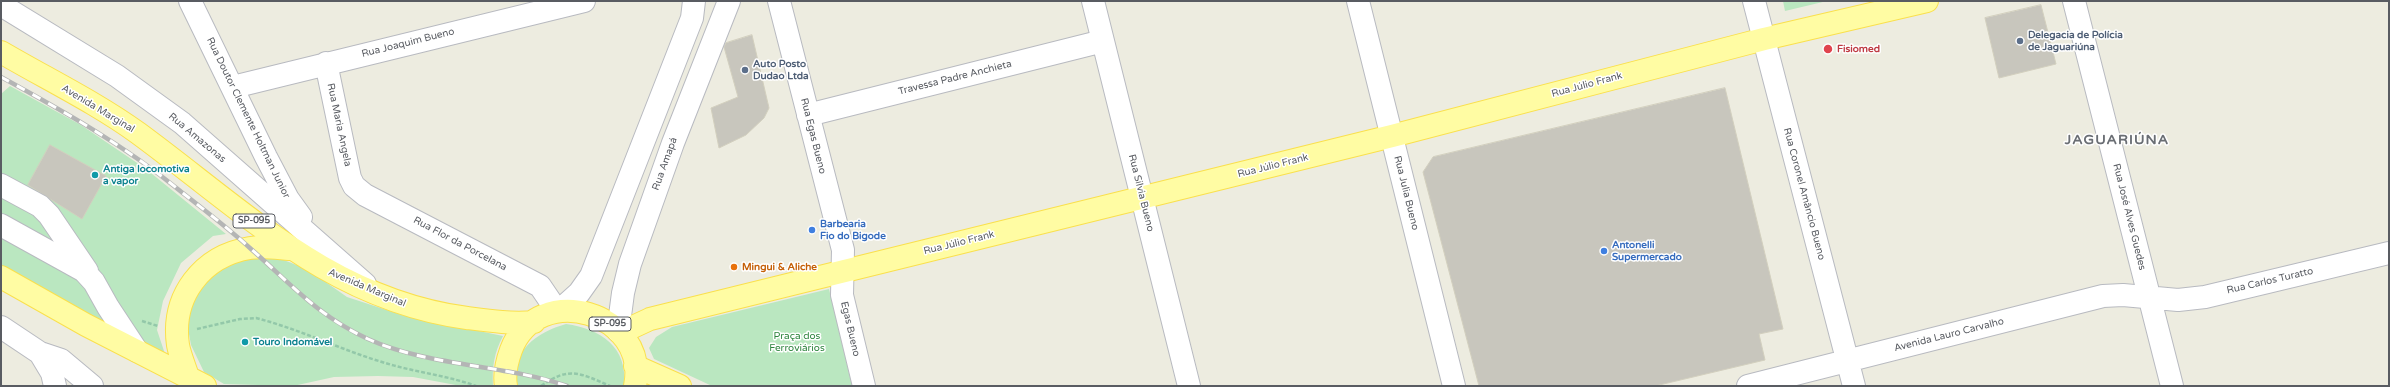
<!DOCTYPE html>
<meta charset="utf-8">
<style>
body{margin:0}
#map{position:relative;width:2390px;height:387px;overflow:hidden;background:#edece0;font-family:"Varela Round",sans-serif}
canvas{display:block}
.frame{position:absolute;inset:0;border:2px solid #595c62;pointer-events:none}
</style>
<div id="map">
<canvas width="2390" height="387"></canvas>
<div class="frame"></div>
</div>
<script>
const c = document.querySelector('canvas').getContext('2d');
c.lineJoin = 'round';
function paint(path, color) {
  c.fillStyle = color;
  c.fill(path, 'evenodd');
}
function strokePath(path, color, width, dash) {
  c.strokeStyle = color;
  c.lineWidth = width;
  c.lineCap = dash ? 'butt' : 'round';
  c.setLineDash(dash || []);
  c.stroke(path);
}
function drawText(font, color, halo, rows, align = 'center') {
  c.font = font + ' "Varela Round",sans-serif';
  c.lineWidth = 3;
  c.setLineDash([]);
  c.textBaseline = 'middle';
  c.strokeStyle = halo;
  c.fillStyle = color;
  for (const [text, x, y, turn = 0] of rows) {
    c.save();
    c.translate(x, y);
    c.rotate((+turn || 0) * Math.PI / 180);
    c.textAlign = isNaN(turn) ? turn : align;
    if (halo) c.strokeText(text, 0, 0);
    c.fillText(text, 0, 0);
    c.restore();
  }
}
paint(new Path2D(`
 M1783 1H1827L1785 11Z
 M10 86 81 125 146 169 226 234 213 236 181 263 163 301 157 330 166 357 1 266V94Z
 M268 254 307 269 347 297 402 315 503 336C494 353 492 367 493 386H461L413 377 378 376 334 377 293 386 224 384 204 372 191 345 187 323 196 295 212 272 237 259Z
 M829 289 852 386H712L654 359 649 348 656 337 672 327Z
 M566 324C601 329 628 347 624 386H518C509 351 537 332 566 324Z`), '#bae7c0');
const building = new Path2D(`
 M2041 5 2056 64 1999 78 1985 18Z
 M752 35 769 108 764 118 746 135 719 148 711 108 738 97 724 47 726 43Z
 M1725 88 1783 329 1759 334 1765 360 1655 386H1479L1423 172 1433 157Z
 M50 145 106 176 82 219 28 185Z`);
paint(building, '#c8c6bd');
strokePath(building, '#d2cfbe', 1);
const minor = new Path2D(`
 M190 1 266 157 288 199 301 217
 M779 1 843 250 842 295 864 386
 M1093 1 1189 386
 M1358 1 1454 386
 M1754 1 1854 386
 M2074 1 2172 386
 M1 5 117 76 182 123 365 284
 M326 63 350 178 354 186 365 195 540 286 557 311
 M233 87 584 1
 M808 115 1103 41
 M1 185 40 206 49 215 87 271
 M1 225 84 271 94 282 108 307 137 351
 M559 311 579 293 591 276 692 18 694 1
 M1 327 40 353 61 360 92 386
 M618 331 623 293 630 264 673 143 729 1
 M40 353 52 373 55 386
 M1748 386 2103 296 2123 295 2178 300 2205 297 2389 253`);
const major = new Path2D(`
 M1 52C47 79 95 102 138 133 243 210 331 300 467 318 490 321 511 324 534 322
 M1 277 86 325 205 386
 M620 333 650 319 1392 136 1764 39 1927 1
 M635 366 680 386
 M188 377C185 367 180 356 178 345 171 296 202 256 250 248 263 246 276 248 289 249
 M506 386C504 375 507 361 511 350 538 279 650 313 635 386`);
strokePath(minor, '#b8bac0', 24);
strokePath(major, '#fae04d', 24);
strokePath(new Path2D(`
 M142 321 158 326
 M197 329 240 319 256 318C299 329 339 349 382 362 413 372 446 375 476 386
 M541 386C569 366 580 373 610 386`), '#93c8a9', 2.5, [4, 2]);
strokePath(minor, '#fff', 22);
strokePath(major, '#fffca3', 22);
const rail = new Path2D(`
 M1 77C63 111 124 145 179 190 203 209 228 228 251 249 291 284 318 316 368 339 430 367 503 364 567 386`);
strokePath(rail, '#b4b5b5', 4.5);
strokePath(rail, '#fff', 3, [9]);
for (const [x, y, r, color] of [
 [2020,41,4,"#5c6f8a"],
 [1828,49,5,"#e0444e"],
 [745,70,4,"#5c6f8a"],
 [95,175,4,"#0f9aa8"],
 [812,230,4,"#3f7fe0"],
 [1604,251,4,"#3f7fe0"],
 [734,267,4,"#e8710a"],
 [245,342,4,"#0f9aa8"]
]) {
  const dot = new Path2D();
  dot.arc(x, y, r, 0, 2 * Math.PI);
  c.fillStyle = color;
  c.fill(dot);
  strokePath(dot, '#fff', 1.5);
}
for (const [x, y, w] of [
 [254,221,42],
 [610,324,42]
]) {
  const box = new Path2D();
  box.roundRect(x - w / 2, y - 7, w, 14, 3);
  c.fillStyle = '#fff';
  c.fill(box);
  strokePath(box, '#595c62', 1);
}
drawText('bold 9px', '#595c62', null, [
 ["SP-095",254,221],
 ["SP-095",610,324]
]);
drawText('bold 10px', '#4e5e75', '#fff', [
 ["Delegacia de Polícia",2028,35],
 ["de Jaguariúna",2028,47],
 ["Auto Posto",753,64],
 ["Dudao Ltda",753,76]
], 'left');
drawText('10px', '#595c62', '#fff', [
 ["Rua Joaquim Bueno",408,43,-14],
 ["Travessa Padre Anchieta",955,78,-14],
 ["Rua Júlio Frank",1587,85,-15],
 ["Avenida Marginal",98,109,31],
 ["Rua Doutor Clemente Holtman Junior",248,118,64],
 ["Rua Maria Angela",339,125,78],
 ["Rua Egas Bueno",813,136,76],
 ["Rua Amazonas",197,138,40],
 ["Rua Amapá",665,164,-70],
 ["Rua Júlio Frank",1273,166,-14],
 ["Rua Silvia Bueno",1141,193,76],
 ["Rua Julia Bueno",1406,193,76],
 ["Rua Coronel Amâncio Bueno",1804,194,75],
 ["Rua José Alves Guedes",2129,217,76],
 ["Rua Júlio Frank",959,243,-14],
 ["Rua Flor da Porcelana",460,244,28],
 ["Rua Carlos Turatto",2270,281,-13],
 ["Avenida Marginal",367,288,23],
 ["Egas Bueno",850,329,77],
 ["Avenida Lauro Carvalho",1949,335,-14]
]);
drawText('bold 10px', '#be3a42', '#fff', [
 ["Fisiomed",1837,49]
], 'left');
drawText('bold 10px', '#0d838f', '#fff', [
 ["Antiga locomotiva",103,169],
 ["a vapor",103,181],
 ["Touro Indomável",253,342]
], 'left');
drawText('bold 10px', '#366cbe', '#fff', [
 ["Barbearia",820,224],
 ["Fio do Bigode",820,236],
 ["Antonelli",1612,245],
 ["Supermercado",1612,257]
], 'left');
drawText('bold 10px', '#c56008', '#fff', [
 ["Mingui & Aliche",742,267]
], 'left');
drawText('10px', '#2e843e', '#fff', [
 ["Praça dos",797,336],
 ["Ferroviários",797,348]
]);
c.letterSpacing = '1px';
drawText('bold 14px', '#6a6e74', '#fff', [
 ["JAGUARIÚNA",2117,140]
]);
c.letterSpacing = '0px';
</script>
